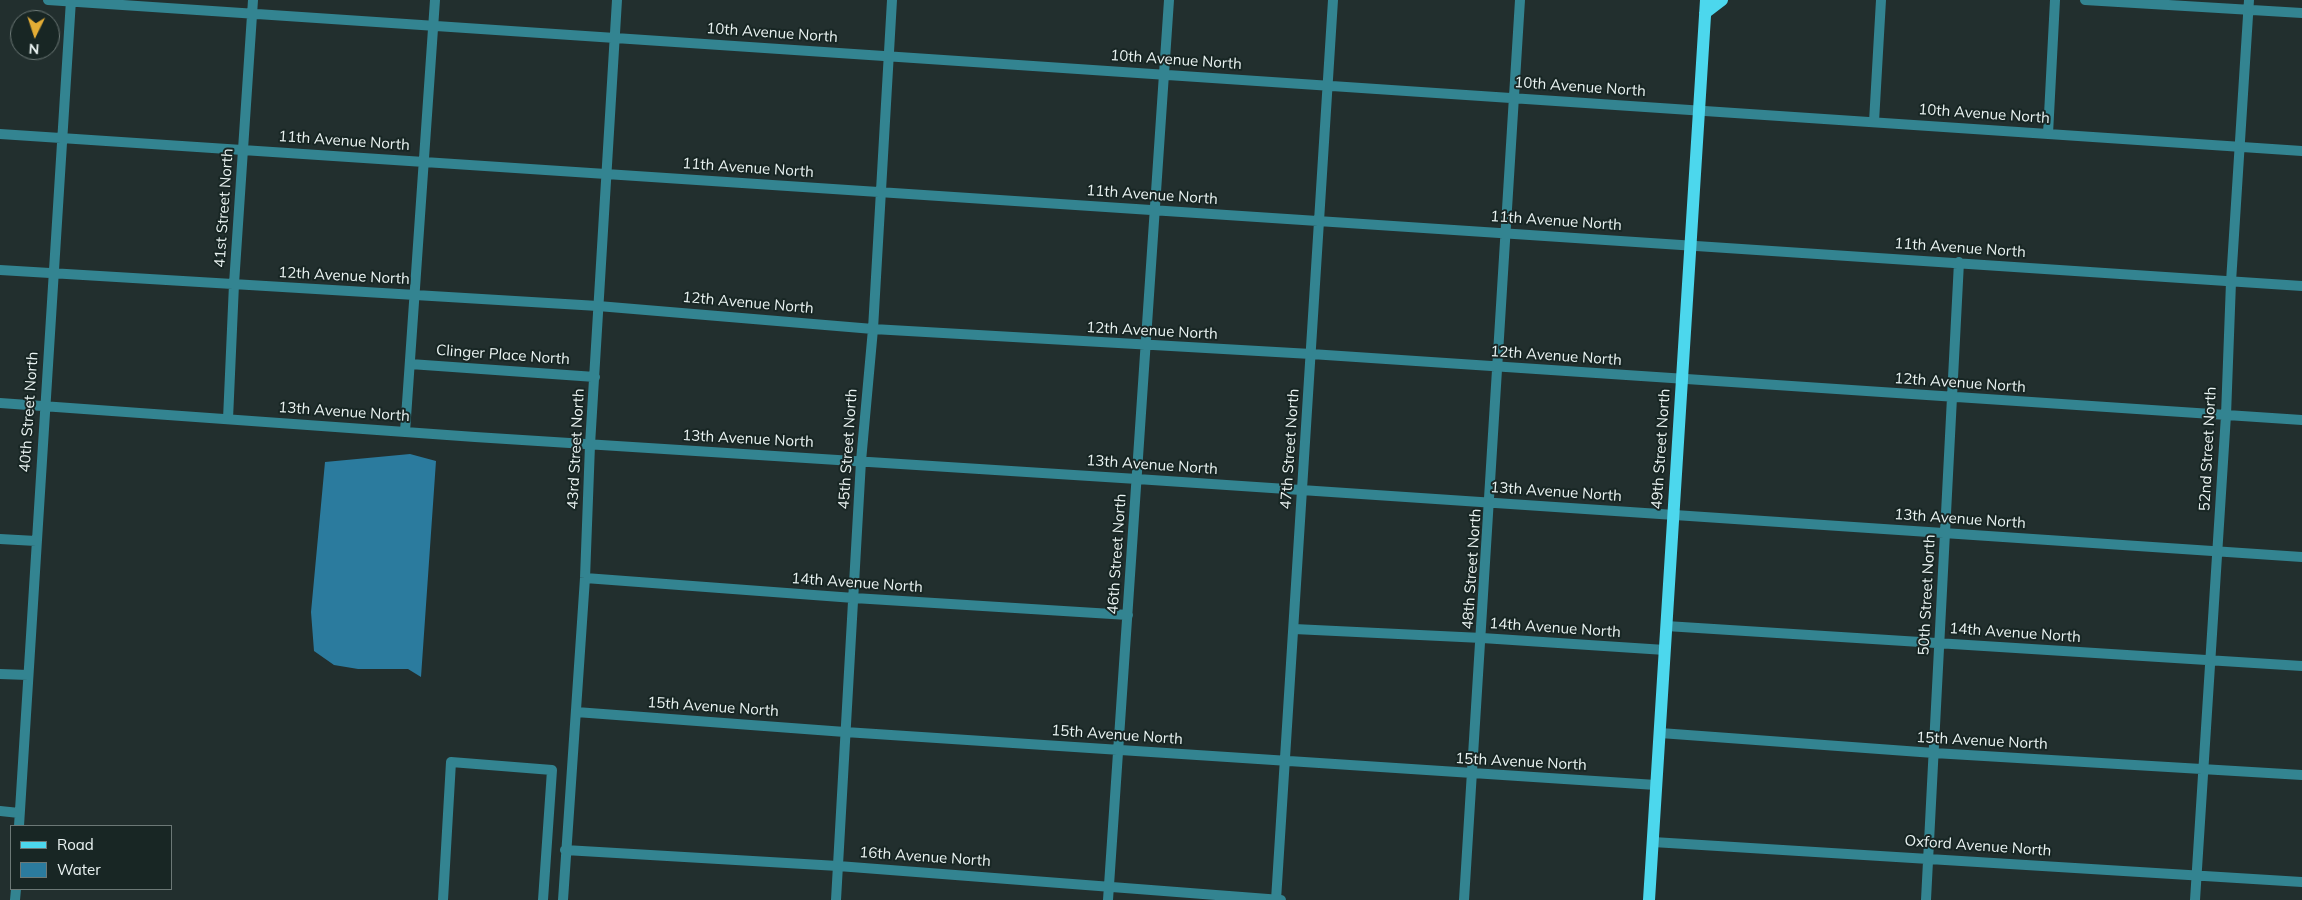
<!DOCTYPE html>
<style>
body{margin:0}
#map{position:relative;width:2302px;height:900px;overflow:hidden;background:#222f2e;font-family:Mulish,sans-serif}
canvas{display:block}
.legend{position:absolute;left:10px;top:825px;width:162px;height:65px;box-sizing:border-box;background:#182624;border:1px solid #6c7876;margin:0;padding:6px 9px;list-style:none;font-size:15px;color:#eaf3f2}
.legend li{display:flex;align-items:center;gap:10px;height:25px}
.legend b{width:25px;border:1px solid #6c7876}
.north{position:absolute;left:10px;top:10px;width:50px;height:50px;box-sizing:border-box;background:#182624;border:1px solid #6c7876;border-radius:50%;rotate:184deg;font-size:14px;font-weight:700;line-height:20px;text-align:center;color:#eaf3f2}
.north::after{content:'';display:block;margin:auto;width:18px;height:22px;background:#e4ad35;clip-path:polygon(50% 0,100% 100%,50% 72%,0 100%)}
</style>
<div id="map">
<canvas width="2302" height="900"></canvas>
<ul class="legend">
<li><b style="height:6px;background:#4cd7ed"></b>Road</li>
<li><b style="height:14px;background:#2b7b9e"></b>Water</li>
</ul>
<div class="north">N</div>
</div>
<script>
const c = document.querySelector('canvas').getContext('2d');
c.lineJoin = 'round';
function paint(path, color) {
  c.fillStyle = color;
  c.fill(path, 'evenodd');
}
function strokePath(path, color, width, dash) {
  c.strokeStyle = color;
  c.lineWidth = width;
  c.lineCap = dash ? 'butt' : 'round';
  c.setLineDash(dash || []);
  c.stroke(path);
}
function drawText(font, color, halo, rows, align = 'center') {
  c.font = font + ' Mulish,sans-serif';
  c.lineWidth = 4;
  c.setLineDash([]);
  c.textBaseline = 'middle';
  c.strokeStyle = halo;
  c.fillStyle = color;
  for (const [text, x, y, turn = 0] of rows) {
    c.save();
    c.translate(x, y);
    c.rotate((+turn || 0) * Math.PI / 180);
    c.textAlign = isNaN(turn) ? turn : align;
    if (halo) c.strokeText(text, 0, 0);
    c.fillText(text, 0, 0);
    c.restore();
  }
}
paint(new Path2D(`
 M410 454 436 461 421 677 408 669H358L334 665 314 651 311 612 325 462Z`), '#2b7b9e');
strokePath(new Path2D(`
 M48 0 2302 151
 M2085 0 2302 13
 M1874 122 1881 0
 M0 134 2302 286
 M2048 134 2055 0
 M0 270 598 306 873 329 1311 354 2302 420
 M410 364 595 377
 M0 403 475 437 1137 479 2302 557
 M228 419 234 284 253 0
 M405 432 435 0
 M0 539 36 541
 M585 578 854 598 1128 615
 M1666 626 2302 666
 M1294 629 1482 638 1665 650
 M0 674 28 675
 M576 712 845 732 1656 785
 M1660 733 1934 753 2302 775
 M0 811 19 813
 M19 826 71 0
 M1653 842 2302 882
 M565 850 838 866 1281 900
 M15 900 16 889
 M443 900 451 762 552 770 543 900
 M563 900 585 578 590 445 617 0
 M836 900 861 461 873 329 892 0
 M1108 900 1169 0
 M1276 900 1333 0
 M1464 900C1484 600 1502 300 1520 0
 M1926 900 1959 262
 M2195 900 2226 415 2231 282 2249 0`), '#338491', 10);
strokePath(new Path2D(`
 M1705 13 1722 0
 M1649 900 1706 0`), '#4cd7ed', 12);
drawText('15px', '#eaf3f2', '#182624', [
 ["10th Avenue North",772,33,4],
 ["10th Avenue North",1176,60,4],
 ["10th Avenue North",1580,87,4],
 ["10th Avenue North",1984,114,4],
 ["11th Avenue North",344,141,4],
 ["11th Avenue North",748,168,4],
 ["11th Avenue North",1152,195,4],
 ["41st Street North",224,208,-86],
 ["11th Avenue North",1556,221,4],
 ["11th Avenue North",1960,248,4],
 ["12th Avenue North",344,276,3],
 ["12th Avenue North",748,303,5],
 ["12th Avenue North",1152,331,3],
 ["Clinger Place North",503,355,4],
 ["12th Avenue North",1556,356,4],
 ["12th Avenue North",1960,383,4],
 ["40th Street North",29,412,-86],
 ["13th Avenue North",344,412,4],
 ["13th Avenue North",748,439,3],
 ["43rd Street North",576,449,-87],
 ["45th Street North",848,449,-86],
 ["47th Street North",1290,449,-86],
 ["49th Street North",1661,449,-86],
 ["52nd Street North",2208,449,-87],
 ["13th Avenue North",1152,465,4],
 ["13th Avenue North",1556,492,4],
 ["13th Avenue North",1960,519,4],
 ["46th Street North",1117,554,-86],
 ["48th Street North",1472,569,-86],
 ["14th Avenue North",857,583,4],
 ["50th Street North",1927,595,-87],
 ["14th Avenue North",1555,628,4],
 ["14th Avenue North",2015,633,4],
 ["15th Avenue North",713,707,4],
 ["15th Avenue North",1117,735,4],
 ["15th Avenue North",1982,741,3],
 ["15th Avenue North",1521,762,3],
 ["Oxford Avenue North",1978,846,4],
 ["16th Avenue North",925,857,4]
]);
</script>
